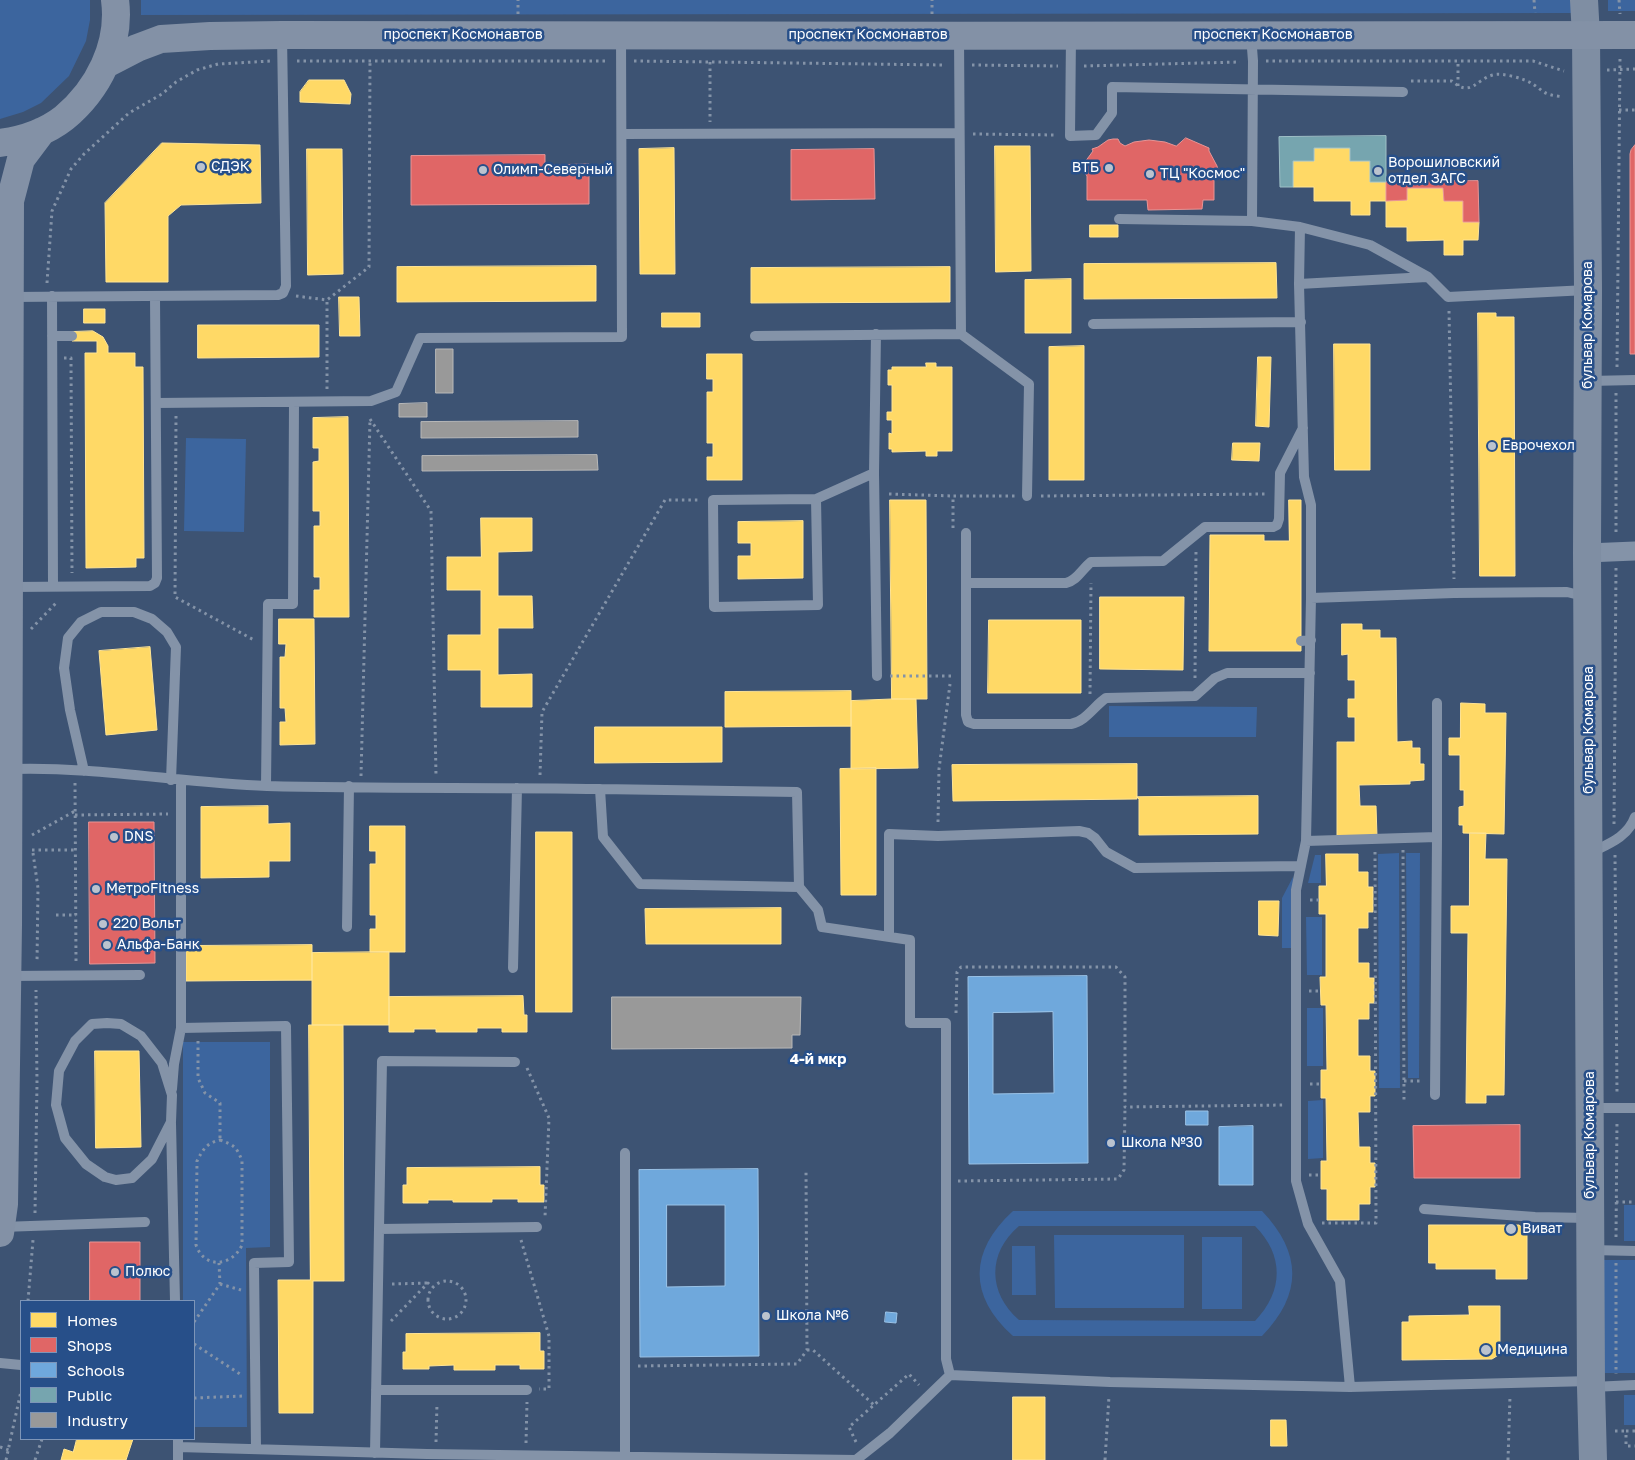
<!DOCTYPE html>
<meta charset="utf-8">
<style>
body{margin:0}
#map{position:relative;width:1635px;height:1460px;overflow:hidden;background:#3d5373;font-family:"Golos Text",sans-serif}
canvas{display:block}
.legend{position:absolute;left:20px;top:1300px;width:175px;height:140px;box-sizing:border-box;background:#274f89;border:1px solid #7d95b8;margin:0;padding:6px 9px;list-style:none;font-size:15px;color:#fff}
.legend li{display:flex;align-items:center;gap:10px;height:25px}
.legend b{width:25px;border:1px solid #7d95b8}
</style>
<div id="map">
<canvas width="1635" height="1460"></canvas>
<ul class="legend">
<li><b style="height:14px;background:#ffd966"></b>Homes</li>
<li><b style="height:14px;background:#e06666"></b>Shops</li>
<li><b style="height:14px;background:#6fa8dc"></b>Schools</li>
<li><b style="height:14px;background:#76a5af"></b>Public</li>
<li><b style="height:14px;background:#999"></b>Industry</li>
</ul>
</div>
<script>
const c = document.querySelector('canvas').getContext('2d');
c.lineJoin = 'round';
function paint(path, color) {
  c.fillStyle = color;
  c.fill(path, 'evenodd');
}
function strokePath(path, color, width, dash) {
  c.strokeStyle = color;
  c.lineWidth = width;
  c.lineCap = dash ? 'butt' : 'round';
  c.setLineDash(dash || []);
  c.stroke(path);
}
function drawText(font, color, halo, rows, align = 'center') {
  c.font = font + ' "Golos Text",sans-serif';
  c.lineWidth = 5;
  c.setLineDash([]);
  c.textBaseline = 'middle';
  c.strokeStyle = halo;
  c.fillStyle = color;
  for (const [text, x, y, turn = 0] of rows) {
    c.save();
    c.translate(x, y);
    c.rotate((+turn || 0) * Math.PI / 180);
    c.textAlign = isNaN(turn) ? turn : align;
    if (halo) c.strokeText(text, 0, 0);
    c.fillText(text, 0, 0);
    c.restore();
  }
}
paint(new Path2D(`
 M0 0H90V20L86 41 69 76 41 103 23 112 0 119Z
 M141 0H1573V13L141 15Z
 M1608 0H1635V11H1608Z
 M186 438 246 439 244 532 184 531Z
 M1109 706 1257 707 1256 737H1109Z
 M1399 853 1400 1088H1379L1378 854Z
 M1406 853H1420L1419 1078H1408Z
 M1315 855H1321V883H1308Z
 M1293 877V948H1282V898Z
 M1306 917H1322V975H1307Z
 M1307 1008H1323V1066H1307Z
 M183 1042H270V1247L246 1248 247 1427H194V1301H183Z
 M1323 1100V1158L1308 1159V1101Z
 M1624 1205H1635V1241H1624Z
 M1013 1211H1262C1302 1253 1303 1294 1262 1336H1013C968 1296 969 1251 1013 1211ZM1019 1226H1255C1284 1255 1284 1291 1255 1321L1019 1320C988 1293 987 1253 1019 1226Z
 M1054 1235H1184V1308H1055Z
 M1202 1237H1242V1309H1202Z
 M1012 1246H1035L1036 1295H1012Z
 M1602 1260H1635V1373H1602Z
 M1624 1395H1635V1425H1624Z`), '#3c659e');
const homes = new Path2D(`
 M309 80H344L351 94 350 104 300 102V92Z
 M162 143 260 145 261 203 181 205 168 216V282H106L105 203Z
 M995 146H1030L1031 271 996 272Z
 M674 148 675 274H640L639 149Z
 M1314 148H1350V161H1370V182H1386V201H1370V215H1351V201H1314V187H1293V161H1314Z
 M307 149H342L343 274 308 275Z
 M1407 188H1443L1444 201H1463V222H1479L1478 240H1463V255H1444V240L1407 241V227H1386V201L1407 200Z
 M1090 225H1118V237H1090Z
 M1276 263 1277 298 1084 299V264Z
 M596 266V301L397 302V267Z
 M950 267V302L751 303V268Z
 M1071 279V333H1025V280Z
 M339 297H359L360 336H340Z
 M84 309H105V323H84Z
 M662 313H700V327H662Z
 M1478 313H1496V317H1514L1515 576H1480Z
 M198 325H319V357L198 358Z
 M93 331 103 337 108 346V353H135V367H143L144 558H136V567L86 568 85 353H97V341H72V332Z
 M1334 344H1370V470H1335Z
 M1084 346V480H1049V347Z
 M707 354H742V480H707V457H713V443H707V392H713V379H707Z
 M1258 357H1271L1269 427 1256 426Z
 M926 363H936V367H952V451H937V456H926V451L892 452V449H889V433L892 434V420H887V412H892V385H888V370H892V367H926Z
 M348 417 349 617H314V590H320V577H314V526H320V511H313V462L319 461V448H313V418Z
 M1233 443H1260L1259 461 1232 460Z
 M890 500H926L927 699H892Z
 M1289 500H1301V651H1209L1210 535H1264V541H1289Z
 M481 518H532V551L498 552V596H532L533 628H498V675L532 674V707H481V670H448V635H481V590H447V557H481Z
 M803 521V578L738 579V556H751V543H738V522Z
 M1100 597H1184L1183 670 1100 669Z
 M279 619H314L315 744 280 745V722H286L285 708H280V657H285L286 644H279Z
 M989 620H1081V693H988Z
 M1342 624H1362V630H1380V638H1396L1397 742 1412 741V748H1420V764H1424V780L1410 781V784L1359 785 1360 806H1376L1377 837H1337V742H1355V717H1348V699H1355V680H1348V654L1342 655Z
 M150 647 157 730 106 735 99 651Z
 M851 691V726L725 727V692Z
 M892 699H916L918 768 851 769V701Z
 M1461 703 1485 704V713H1506L1504 834 1463 833V825H1459V807L1464 806V790H1460V755H1449V738H1460Z
 M595 727H722V762L595 763Z
 M1137 764V799L953 801 952 765Z
 M876 768V895H841L840 769Z
 M1258 796V834L1139 835V799L1137 797Z
 M268 806V824L290 823V861H269V877L201 878V807Z
 M370 826H405V952H370V929H376V915H370V864H376V851H370Z
 M536 832H572V1012H536Z
 M1470 833H1486L1485 859H1507L1504 1095H1486V1103H1466L1468 933H1451V906H1469Z
 M1326 854H1358V872H1368V887H1373V912H1368V928H1358V963H1369V978H1374V1003H1369V1019H1358V1056H1370V1071H1375V1096H1370V1112H1358L1359 1147H1370V1163H1375V1187H1370V1204H1359V1220H1327V1189H1321V1161H1327L1326 1098H1321V1070H1327L1326 1005H1321L1320 977H1326V914H1319V886H1326Z
 M1259 901H1279L1278 936 1259 935Z
 M781 908V944H646L645 909Z
 M312 945V980L186 981V946Z
 M389 952V1025H312V953Z
 M523 996 524 1015H527V1032H502V1028H477V1032H436V1029H414V1032H389V997Z
 M309 1025H343L344 1281H313V1413H279L278 1280H310Z
 M95 1051H139L141 1147 96 1148Z
 M540 1167V1185H544V1202H518V1199H492V1202H453V1200H428V1203H403V1185H407V1168Z
 M1429 1225H1519L1527 1231V1279H1496V1269H1436V1263H1429Z
 M1469 1306H1500V1354L1492 1359 1402 1360V1322H1409V1316L1469 1315Z
 M540 1333V1351H544V1369H520V1365H495V1370H454V1365L429 1366V1369H403V1352H406V1334Z
 M1013 1397H1045V1460H1013Z
 M1271 1420H1286L1287 1446H1271Z
 M77 1439H133L126 1460H61L64 1449 73 1452Z`);
paint(homes, '#ffd966');
strokePath(homes, '#ffe494', 1);
const shops = new Path2D(`
 M1186 138 1209 148V151L1217 166 1218 170 1214 176V200H1203L1202 209 1148 210 1147 200H1087V176L1083 170 1085 162 1093 151 1092 149 1098 147 1108 140 1113 139H1118L1120 143 1125 146 1134 142 1149 140 1165 142 1176 146Z
 M1635 145V354H1630V154L1631 150Z
 M874 149 875 199 791 200V150Z
 M545 155V165L589 164V204L411 205V156Z
 M1478 181 1479 222H1463V201H1444L1443 188H1407V200L1386 201V182Z
 M89 822H154L155 963 90 964Z
 M1520 1125V1178H1414L1413 1126Z
 M90 1242H140V1301H90Z`);
paint(shops, '#e06666');
strokePath(shops, '#e99494', 1);
const schools = new Path2D(`
 M1087 976 1088 1163 969 1164 968 977ZM1053 1012 1054 1093 993 1094V1013Z
 M1186 1111H1208V1125H1186Z
 M1253 1126V1185H1219V1127Z
 M758 1169 759 1356 640 1357 639 1170ZM667 1205H725V1286L667 1287Z
 M886 1312 897 1313 896 1323 885 1322Z`);
paint(schools, '#6fa8dc');
strokePath(schools, '#9ac2e6', 1);
const public = new Path2D(`
 M1386 136V182H1370V161H1350V148H1314V161H1293V187H1280L1279 137Z`);
paint(public, '#76a5af');
strokePath(public, '#9fc0c7', 1);
const industry = new Path2D(`
 M436 349H453V393H436Z
 M427 403V417H399V404Z
 M578 421V437L421 438V422Z
 M597 455 598 470 422 471V456Z
 M612 997H801L800 1035H792V1048L612 1049Z`);
paint(industry, '#999');
strokePath(industry, '#b8b8b8', 1);
strokePath(new Path2D(`
 M1534 0 1535 13
 M1619 0 1620 14
 M518 14V0
 M932 14V0
 M297 61H608
 M634 61 945 65
 M1266 61H1533L1564 71
 M710 62V122
 M972 65 1058 66
 M1084 66 1240 62
 M1607 70 1635 69
 M1411 81H1452C1471 98 1476 79 1493 75 1501 72 1525 79 1531 83 1537 86 1542 92 1548 94 1553 96 1559 96 1563 97
 M1458 86V61
 M1619 110H1635
 M973 134 1057 135
 M47 283 52 211 71 169 84 154 129 113 162 94 176 82 197 70 218 64 270 61
 M296 296 327 300 369 267 370 61
 M1449 311 1454 579
 M64 358H71L72 573
 M1617 367 1620 58
 M327 389V300
 M1616 393V534
 M176 416 175 597 254 640
 M370 419 431 511 436 776
 M889 494 953 496
 M1041 496 1267 494
 M953 528V496H1015
 M31 629 58 601
 M890 676H951V674
 M1195 678 1196 551
 M1090 694 1091 583
 M540 775 542 712 665 500H700
 M361 776 370 420
 M75 783 76 962
 M75 815 168 814
 M938 822 939 769 950 684
 M1614 824 1616 568
 M32 835 75 811
 M32 850H75
 M1403 850 1404 1102
 M33 853 38 888 37 963
 M1615 855 1617 1094
 M1310 900H1319
 M56 915H76
 M1309 991H1321
 M956 1013 957 972 961 967H1116L1125 977V1107L1283 1105
 M198 1041V1078L205 1093 220 1103V1140
 M527 1068 549 1118 545 1217
 M1404 1081H1423
 M1310 1084H1321
 M220 1140C234 1145 237 1147 242 1161V1245C232 1267 204 1269 196 1245L197 1161C203 1149 207 1143 220 1140Z
 M1309 1175H1321
 M958 1181 1118 1179 1124 1170 1125 1107
 M1616 1202H1635
 M35 1213 37 1083 36 990
 M1322 1223H1376L1375 851
 M1616 1237 1617 1120
 M521 1240 549 1336V1389H539
 M1616 1263V1374
 M428 1300a19 19 0 1 1 38 0a19 19 0 1 1-38 0Z
 M220 1284 241 1290
 M392 1284 428 1283
 M28 1301 33 1240
 M391 1321 428 1283 432 1287
 M194 1322 220 1284 219 1263
 M194 1344 243 1376
 M807 1350H813L874 1405
 M638 1366 797 1364 807 1350 806 1169
 M194 1398 243 1396
 M1615 1431H1626
 M1635 1431H1626V1446H1635
 M436 1442 437 1403
 M856 1442 849 1427 909 1374 919 1385
 M526 1443 527 1402
 M0 1447 9 1450
 M6 1460 21 1391
 M35 1460 42 1439
 M1105 1460 1109 1396
 M1508 1460 1510 1396`), '#8493a8', 3, [2.5, 4]);
strokePath(new Path2D(`
 M1251 35 1253 61 1252 221 1300 227 1370 245 1428 277 1448 297 1587 290
 M1071 36 1070 136 1096 135 1112 113V87L1403 92
 M622 134 959 133
 M1119 219 1252 221
 M1299 284 1300 227
 M52 296 53 586
 M11 297 278 295 283 293 286 286 282 36
 M1093 324 1301 322
 M876 334 874 473 877 676
 M961 334 1029 384 1027 496
 M52 336H72
 M755 336 961 334 959 36
 M1589 381 1635 380
 M156 403 371 401 396 392 420 338 622 337 621 35
 M1303 428 1280 473 1279 519 1277 525 1273 527H1205L1163 561 1091 562C1082 569 1077 581 1066 583H966V715L968 722 974 724H1071C1086 721 1094 706 1106 698L1195 696 1215 678 1227 673H1310
 M816 499 818 605 714 607 713 500 816 499 874 473
 M966 533V583
 M10 587 150 586 155 583 157 578 155 296
 M1311 598V505L1304 477 1299 284 1427 277
 M1301 641 1311 640
 M10 769C96 766 181 783 267 786 378 789 489 787 600 789L603 837 640 884 799 887
 M84 771 70 710 64 668 68 638 81 622 101 612H134L152 619 167 632 176 647 171 780
 M266 786 268 604H293L294 403
 M600 789 797 792 799 887 818 910 822 927 910 940V1023H946V1359L950 1375
 M1306 841 1437 837V703
 M1590 853C1608 844 1628 837 1635 817
 M347 927 349 786
 M889 936V834L938 836 1079 831 1088 833 1095 838 1106 852 1135 868 1301 866
 M513 968 517 788
 M8 976 140 975
 M107 1023 121 1024 141 1036 162 1063 172 1095 171 1122 152 1159 132 1178 116 1180 105 1177 86 1164 65 1138 56 1105 59 1071 75 1041 92 1024Z
 M181 1028 286 1026 289 1262 254 1263 256 1449
 M172 1089 174 1064 181 1028V781
 M1435 1095 1437 837
 M1591 1108H1635
 M171 1123 175 1301
 M1424 1209 1535 1217 1589 1218
 M2 1227 145 1222
 M379 1229 537 1227
 M1591 1250 1635 1251
 M0 1363 21 1365
 M1350 1387 1340 1281 1308 1224 1296 1181V890L1306 841 1311 598 1454 593 1567 592 1587 597
 M1592 1387 1635 1385
 M376 1390H527
 M178 1439V1460
 M178 1447 427 1454 856 1460 890 1433 950 1375 1110 1382 1350 1387 1591 1381
 M375 1453 382 1061 515 1062
 M625 1457V1153`), '#8493a8', 10);
strokePath(new Path2D(`
 M1587 553 1635 551`), '#8493a8', 19);
strokePath(new Path2D(`
 M1584 0 1586 36 1588 290 1587 553 1591 1387 1593 1460`), '#7f8ea3', 28);
strokePath(new Path2D(`
 M106 64 137 48 161 39 210 36 282 35C733 36 1184 36 1635 35
 M0 143C22 140 46 132 64 118 98 90 121 45 115 0
 M0 1233 4 1204 8 925 10 201 21 159 42 131`), '#8391a6', 28);
for (const [x, y, r, color] of [
 [201,167,5,"#bbc3ce"],
 [1109,168,5,"#bbc3ce"],
 [483,170,5,"#bbc3ce"],
 [1378,171,5,"#bbc3ce"],
 [1150,174,5,"#bbc3ce"],
 [1492,446,5,"#bbc3ce"],
 [114,837,5,"#bbc3ce"],
 [96,889,5,"#bbc3ce"],
 [103,924,5,"#bbc3ce"],
 [107,945,5,"#bbc3ce"],
 [1111,1143,5,"#bbc3ce"],
 [1511,1229,6,"#bbc3ce"],
 [115,1272,5,"#bbc3ce"],
 [766,1316,5,"#bbc3ce"],
 [1486,1350,6,"#bbc3ce"]
]) {
  const dot = new Path2D();
  dot.arc(x, y, r, 0, 2 * Math.PI);
  c.fillStyle = color;
  c.fill(dot);
  strokePath(dot, '#274f89', 2);
}
drawText('14px', '#fff', '#274f89', [
 ["проспект Космонавтов",463,35],
 ["проспект Космонавтов",868,35],
 ["проспект Космонавтов",1273,35],
 ["бульвар Комарова",1588,325,-90],
 ["бульвар Комарова",1589,730,-90],
 ["бульвар Комарова",1590,1135,-90]
]);
drawText('14px', '#fff', '#274f89', [
 ["Ворошиловский",1388,163],
 ["отдел ЗАГС",1388,179],
 ["СДЭК",211,167],
 ["ВТБ",1099,168,"right"],
 ["Олимп-Северный",493,170],
 ["ТЦ \"Космос\"",1160,174],
 ["Еврочехол",1502,446],
 ["DNS",124,837],
 ["МетроFitness",106,889],
 ["220 Вольт",113,924],
 ["Альфа-Банк",117,945],
 ["Школа №30",1121,1143],
 ["Виват",1522,1229],
 ["Полюс",125,1272],
 ["Школа №6",776,1316],
 ["Медицина",1497,1350]
], 'left');
drawText('bold 15px', '#fff', '#274f89', [
 ["4-й мкр",818,1059]
]);
</script>
